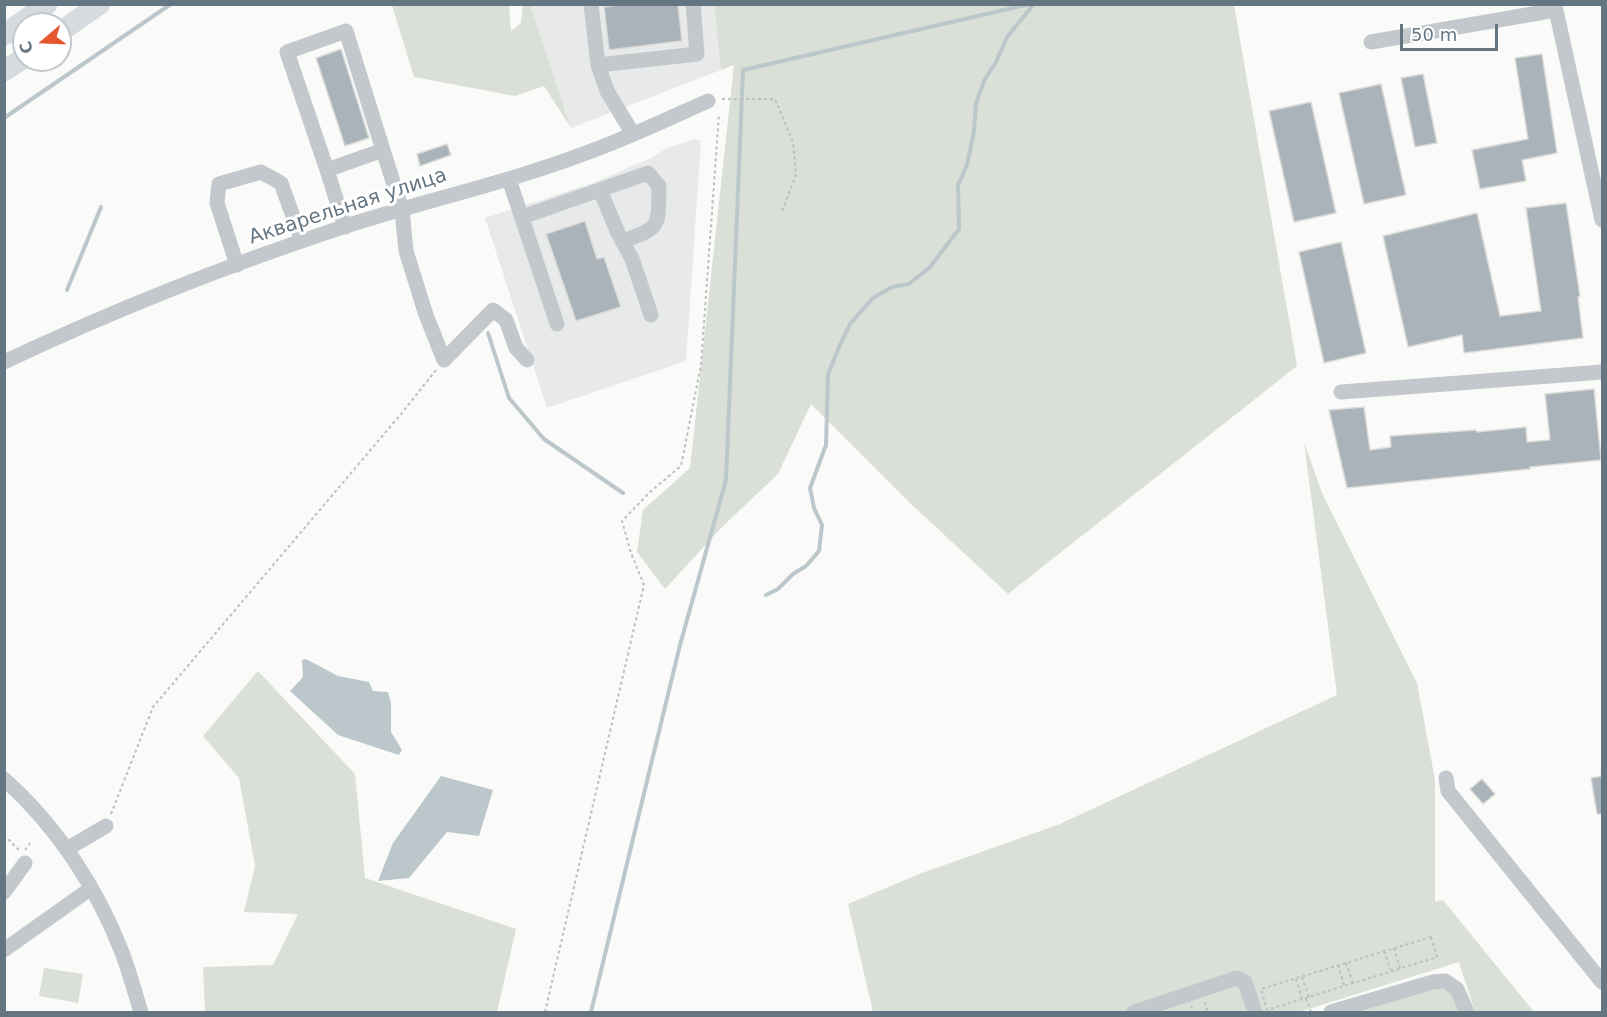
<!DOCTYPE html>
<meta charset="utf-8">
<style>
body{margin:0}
#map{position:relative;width:1607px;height:1017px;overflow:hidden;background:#fafaf8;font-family:"DejaVu Sans",sans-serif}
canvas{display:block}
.frame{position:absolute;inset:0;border:6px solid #657683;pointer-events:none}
.north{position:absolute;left:12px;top:12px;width:60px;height:60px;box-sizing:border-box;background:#fff;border:2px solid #c1c8cd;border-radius:50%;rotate:251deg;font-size:16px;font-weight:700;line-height:24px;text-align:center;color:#657683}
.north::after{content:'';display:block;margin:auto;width:21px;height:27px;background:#e4572e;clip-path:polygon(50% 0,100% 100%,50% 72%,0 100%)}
.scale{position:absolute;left:1400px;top:24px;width:98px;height:27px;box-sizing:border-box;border:3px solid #657683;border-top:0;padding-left:8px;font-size:18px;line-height:21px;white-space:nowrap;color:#657683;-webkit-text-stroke:4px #fff;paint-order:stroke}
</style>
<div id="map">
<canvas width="1607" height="1017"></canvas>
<div class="frame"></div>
<div class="north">С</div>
<div class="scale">50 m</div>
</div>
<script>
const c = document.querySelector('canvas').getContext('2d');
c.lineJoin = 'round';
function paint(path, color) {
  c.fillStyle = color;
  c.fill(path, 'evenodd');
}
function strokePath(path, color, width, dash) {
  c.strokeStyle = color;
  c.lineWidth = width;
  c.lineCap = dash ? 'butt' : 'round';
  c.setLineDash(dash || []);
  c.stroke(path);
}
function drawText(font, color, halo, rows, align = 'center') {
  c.font = font + ' "DejaVu Sans",sans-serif';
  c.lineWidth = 6;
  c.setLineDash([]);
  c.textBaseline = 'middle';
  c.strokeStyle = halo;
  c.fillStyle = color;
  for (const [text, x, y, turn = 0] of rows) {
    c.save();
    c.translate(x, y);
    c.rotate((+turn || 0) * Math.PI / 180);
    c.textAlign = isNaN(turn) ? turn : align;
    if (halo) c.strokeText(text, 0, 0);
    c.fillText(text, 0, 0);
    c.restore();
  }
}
paint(new Path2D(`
 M538 4 714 5 721 70 571 128 531 7Z
 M695 139 701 141 686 361 547 408 485 218 593 183 651 158 667 148Z`), '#e8e9e9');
paint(new Path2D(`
 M392 5H509L511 31 521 23 523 5H538L531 7 571 128 544 86 515 96 414 77Z
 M714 5H1234L1297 366 1008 594 909 502 811 404 778 474 722 527 665 589 637 552 643 510 690 468 734 65 721 70Z
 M1304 442 1322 493 1417 683 1435 780V902L1443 900 1534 1012H1475L1459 962 1299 1012H873L848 904 922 873 1060 824 1337 695Z
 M258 671 355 774 365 878 516 929 497 1012H205L203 967 273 965 298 914 244 912 255 866 239 778 203 736Z
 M44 968 83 974 78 1003 39 996Z
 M1443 987 1451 993 1461 1012H1349Z`), '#dadfd7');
paint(new Path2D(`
 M306 659 338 676 369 682 373 691 388 692 391 703V732L402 750 399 755 338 735 290 691 303 677 302 660Z
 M441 776 493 790 479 836 447 832 409 878 378 881 393 843Z`), '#bbc7cb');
strokePath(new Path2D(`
 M4 118 171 4
 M67 290 101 207
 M488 333 509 398 544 439 623 493
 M766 595 778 589 793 574 806 566 819 551 822 525 814 508 810 488 826 445 828 374 839 347 850 324 873 298 892 287 909 284 930 267 959 229 958 185 967 165 974 131 976 103 985 79 996 62 1007 37 1034 4
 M591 1012 680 645 726 480 743 70 1030 4`), '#bbc7cb', 4);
const building = new Path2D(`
 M625 4H678L682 41 609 50 604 7Z
 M341 49 369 138 345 146 316 58Z
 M1542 54 1557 153 1522 160 1526 181 1480 189 1472 150 1528 139 1515 58Z
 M1423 74 1437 143 1415 147 1401 78Z
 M1381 84 1406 195 1364 204 1339 93Z
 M1311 102 1336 213 1294 222 1269 111Z
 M447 144 451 155 420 166 417 154Z
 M1566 203 1580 296 1578 297 1583 338 1464 353 1462 335 1408 347 1383 236 1477 213 1500 316 1541 311 1526 208Z
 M585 221 597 259 604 257 621 307 576 321 546 234Z
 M1341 242 1366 353 1324 363 1299 252Z
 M1594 389 1601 460 1530 467V469L1347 488 1329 410 1364 407 1370 450 1391 447 1390 436 1476 430 1477 432 1526 427 1527 442 1550 440 1545 394Z
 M1602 776V814H1597L1591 778Z
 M1482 779 1495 794 1483 804 1470 789Z`);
paint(building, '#aab3b9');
strokePath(building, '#dcdcda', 1.5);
strokePath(new Path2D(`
 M722 99H775L793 142 796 175 782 211
 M111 814 153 707 401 414 436 370
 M4 835 20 851
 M25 850 30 843
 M1431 937 1437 957 1267 1010 1261 989Z
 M1394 948 1400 968
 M1384 951 1391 971
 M1346 963 1353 983
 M1338 965 1344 985
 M1302 977 1309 997
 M1296 979 1302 999
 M1306 998 1311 1012
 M1205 1002 1208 1012
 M1191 1006 1194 1012
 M545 1012 644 585 631 553 622 521 651 491 681 466 701 365 719 114`), '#bbbfc2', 2, [3, 3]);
strokePath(new Path2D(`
 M591 4 598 65 607 91 633 134
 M1371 42 1556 10 1602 220
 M598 65 697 54 693 4
 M327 170 287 52 346 31 383 150
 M509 179 557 324
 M600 190 618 233 632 259 651 315
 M522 217 648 173 659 186C658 226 662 228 622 241
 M345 227 327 170 383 150 402 210 406 251 426 315 444 360 493 310 506 320 516 348 527 360
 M237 265 217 203 219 184 261 172 281 183 302 241
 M4 362C114 310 228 265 343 227 423 201 507 183 586 153 628 138 668 119 708 101
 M1341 392 1602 372
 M1446 778 1448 791 1602 982
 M4 779C57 826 98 889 123 955 130 974 135 993 141 1012
 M67 849 106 826
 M4 892 25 863
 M4 950 90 889
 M1134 1012 1237 978 1245 982 1255 1012
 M1331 1012 1433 982 1445 981 1457 989 1467 1012`), '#c3c8cc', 15);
strokePath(new Path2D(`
 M60 32 100 4
 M4 35 47 4
 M4 71 24 58`), '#d6dbdf', 21);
drawText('20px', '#657683', '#fff', [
 ["Акварельная улица",348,207,-18]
]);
</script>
